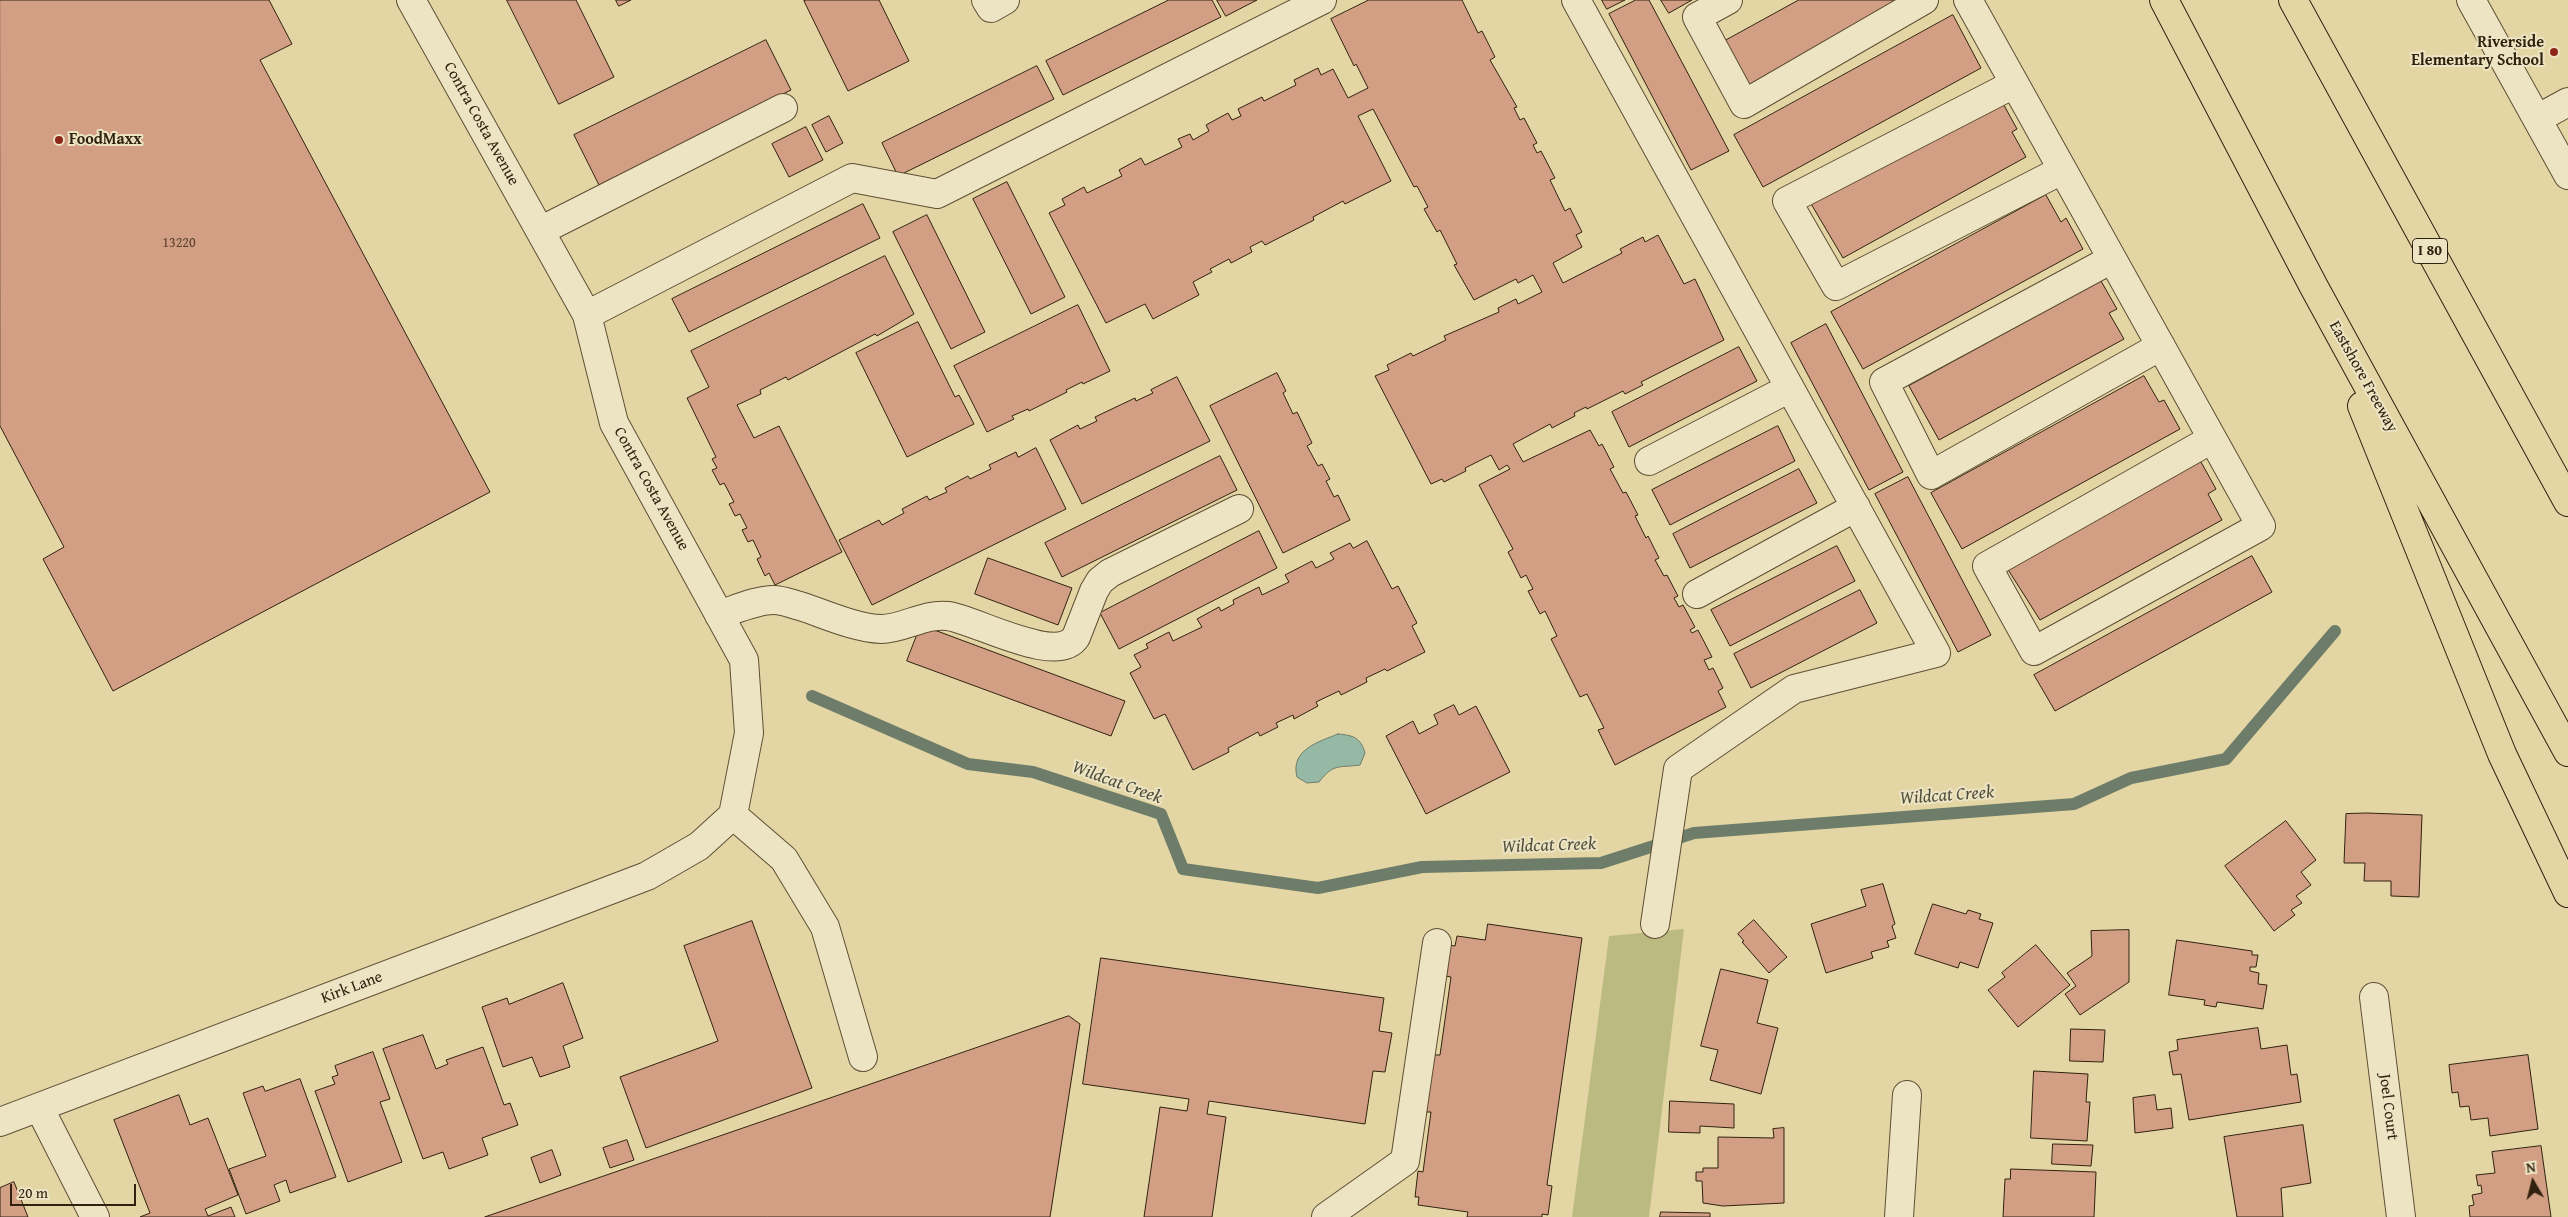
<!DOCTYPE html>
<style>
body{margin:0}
#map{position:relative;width:2568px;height:1217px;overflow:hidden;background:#e4d5a4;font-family:"Gentium Book Plus",serif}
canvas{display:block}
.north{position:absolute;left:2508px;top:1157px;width:50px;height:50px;-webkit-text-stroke:4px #ede4c4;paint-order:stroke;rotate:352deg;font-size:14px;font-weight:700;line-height:20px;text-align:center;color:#31220f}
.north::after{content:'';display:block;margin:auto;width:18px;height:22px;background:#31220f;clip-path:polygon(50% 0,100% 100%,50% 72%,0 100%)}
.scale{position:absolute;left:10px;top:1184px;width:126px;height:22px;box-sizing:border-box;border:2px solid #31220f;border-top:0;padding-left:6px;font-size:15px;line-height:18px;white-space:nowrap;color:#31220f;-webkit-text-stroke:4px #ede4c4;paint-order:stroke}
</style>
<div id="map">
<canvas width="2568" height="1217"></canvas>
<div class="north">N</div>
<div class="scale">20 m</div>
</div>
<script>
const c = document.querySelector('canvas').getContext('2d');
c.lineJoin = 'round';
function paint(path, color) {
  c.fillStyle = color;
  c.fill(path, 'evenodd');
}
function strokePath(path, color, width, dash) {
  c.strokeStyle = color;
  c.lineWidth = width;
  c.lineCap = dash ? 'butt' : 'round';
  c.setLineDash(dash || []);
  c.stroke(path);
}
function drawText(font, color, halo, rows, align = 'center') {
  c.font = font + ' "Gentium Book Plus",serif';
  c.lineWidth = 4;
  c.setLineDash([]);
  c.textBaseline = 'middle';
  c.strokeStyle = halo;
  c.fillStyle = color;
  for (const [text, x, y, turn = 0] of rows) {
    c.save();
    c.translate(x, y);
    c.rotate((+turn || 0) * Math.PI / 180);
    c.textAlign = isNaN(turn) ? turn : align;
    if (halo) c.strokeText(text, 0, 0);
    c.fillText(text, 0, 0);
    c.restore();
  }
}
paint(new Path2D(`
 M1684 929 1649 1217H1572L1609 936Z`), '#bbbb81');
const water = new Path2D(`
 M1338 734C1353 735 1361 738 1365 753L1360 765C1338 768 1334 763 1319 782L1307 783 1297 777C1290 750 1318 742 1338 734Z`);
paint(water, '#95b9a5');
strokePath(water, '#6d7d69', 1);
strokePath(new Path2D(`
 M812 696 968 764 1033 772 1161 814 1183 869 1318 888 1422 867 1601 863 1694 833 2074 804 2131 778 2226 759 2335 631`), '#6d7d69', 12);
const building = new Path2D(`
 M0 0H269L292 44 260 60 490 492 113 691 43 559 64 547 0 426Z
 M507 0H576L614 77 559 104Z
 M616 0H631L619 6Z
 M807 0H879L909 61 848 91 804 1Z
 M1169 0H1212L1221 17 1063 95 1046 61Z
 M1217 0H1257L1226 16Z
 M1369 0H1462L1478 33 1482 31 1495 57 1490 60 1517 107 1514 108 1520 120 1524 118 1537 143 1533 145 1537 153 1541 151 1555 178 1550 180 1565 211 1570 208 1582 232 1576 235 1582 247 1553 263 1563 283 1622 253 1620 249 1643 237 1645 242 1658 235 1684 284 1695 279 1724 340 1641 382 1643 385 1625 394 1623 391 1587 409 1586 407 1574 413 1575 416 1552 428 1550 424 1513 444 1523 462 1590 430 1599 446 1602 444 1614 467 1610 469 1623 493 1626 492 1638 515 1635 516 1646 538 1648 536 1659 558 1655 560 1664 576 1667 575 1678 596 1674 598 1679 607 1683 605 1695 627 1690 630 1692 633 1698 630 1712 657 1704 660 1709 670 1713 668 1723 688 1718 691 1726 707 1615 765 1598 730 1604 728 1587 694 1580 697 1551 639 1557 636 1545 611 1540 614 1528 591 1533 589 1526 575 1521 578 1508 552 1513 549 1479 485 1510 469 1507 465 1499 470 1491 455 1465 468 1466 471 1444 482 1442 479 1431 484 1375 376 1389 370 1387 365 1411 353 1413 356 1446 340 1444 336 1499 312 1498 308 1516 299 1518 304 1542 292 1533 275 1518 283 1516 279 1474 300 1454 265 1457 264 1440 230 1437 232 1424 209 1428 207 1417 186 1414 187 1373 109 1358 116 1391 181 1345 204 1343 201 1313 217 1314 220 1265 245 1262 241 1250 247 1252 252 1231 263 1229 259 1210 269 1212 272 1193 282 1199 295 1153 319 1145 304 1106 323 1049 213 1065 205 1062 199 1084 187 1087 193 1122 176 1119 170 1141 158 1145 165 1182 147 1178 139 1190 134 1193 140 1209 131 1206 125 1228 113 1232 120 1241 116 1238 109 1262 97 1264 101 1296 85 1294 80 1318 68 1321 75 1333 69 1348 98 1368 88 1356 64 1354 66 1331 19Z
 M1602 0H1625L1607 9Z
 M1636 0H1649L1729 151 1691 170 1609 14Z
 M1661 0H1692L1669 13Z
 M1799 0H1903L1747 86 1723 42Z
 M1953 15 1981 68 1763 187 1734 135Z
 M766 40 791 90 599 185 574 135Z
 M1037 66 1054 99 898 176 882 143Z
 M2000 98 2017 129 2012 132 2026 157 1843 258 1810 202Z
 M829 116 843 143 826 152 812 125Z
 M806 127 823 160 789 177 772 144Z
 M1007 182 1065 297 1031 314 973 199Z
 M2046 195 2061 222 2066 218 2083 249 1863 369 1831 312Z
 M863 204 880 238 689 332 672 299Z
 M927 215 985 332 951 349 893 232Z
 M885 256 914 314 877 336 875 334 788 380 786 377 760 390 761 394 737 405 754 438 779 426 842 552 775 585 769 573 765 576 757 559 761 557 753 540 748 542 742 530 747 528 740 514 735 516 729 504 734 502 724 483 720 485 712 470 717 468 712 459 716 457 687 398 709 387 691 351Z
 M2101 281 2117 309 2109 313 2124 339 1939 440 1909 386Z
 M1078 305 1110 371 1083 384 1082 382 1066 390 1067 392 1029 411 1028 409 1012 416 1014 419 987 432 954 366Z
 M918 322 955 397 959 395 974 424 907 457 856 353Z
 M1826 324 1903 472 1869 490 1791 343Z
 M1739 347 1757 381 1629 447 1612 412Z
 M1277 373 1286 391 1283 393 1293 414 1297 412 1312 443 1307 446 1318 466 1322 464 1330 479 1326 481 1334 497 1338 495 1350 520 1283 553 1210 406Z
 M2144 376 2159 402 2164 400 2180 429 1962 549 1931 493Z
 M1177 377 1210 441 1082 504 1050 440 1078 425 1080 429 1097 421 1095 417 1135 398 1136 401 1153 393 1151 390Z
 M1778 426 1795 461 1670 525 1652 490Z
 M1036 448 1066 509 872 605 839 540 879 520 882 525 904 513 902 509 927 496 929 500 947 492 945 488 968 476 970 479 991 469 989 465 1016 452 1018 457Z
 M1220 456 1237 490 1062 577 1045 543Z
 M2201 462 2216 489 2208 494 2222 520 2040 620 2007 568Z
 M1799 469 1817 503 1690 568 1673 534Z
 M1908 477 1991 635 1958 652 1875 494Z
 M1259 531 1277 568 1119 649 1100 613Z
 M1367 541 1392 589 1398 586 1417 623 1412 626 1425 652 1387 671 1385 669 1366 678 1367 682 1341 695 1339 691 1316 702 1318 706 1294 719 1293 715 1276 723 1278 727 1260 736 1258 732 1228 748 1229 752 1193 770 1165 714 1154 719 1130 673 1141 667 1134 655 1148 648 1146 644 1169 632 1173 641 1202 627 1197 619 1219 607 1221 611 1234 604 1233 600 1259 587 1262 595 1289 582 1285 575 1312 561 1316 568 1334 559 1330 553 1350 543 1353 548Z
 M1837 546 1855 581 1730 646 1711 610Z
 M2252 556 2272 592 2055 711 2034 675Z
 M988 558 1072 588 1058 625 975 594Z
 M1860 590 1877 623 1751 688 1734 654Z
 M921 625 1125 701 1111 736 907 661Z
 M1454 705 1459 715 1476 706 1510 772 1426 814 1386 736 1413 721 1419 734 1438 724 1434 715Z
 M2367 813 2422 815 2419 897 2391 896V881H2364L2365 863H2344L2346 814Z
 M2286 821 2316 860 2301 872 2311 885 2296 896 2302 903 2291 910 2295 915 2274 931 2225 866Z
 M1883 884 1895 924 1892 926 1896 938 1887 941 1889 947 1871 952 1873 958 1826 973 1811 924 1866 906 1861 890Z
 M1933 904 1966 914 1968 910 1981 914 1979 919 1993 923 1978 968 1960 962 1958 968 1915 954Z
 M1754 920 1787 957 1769 973 1742 942 1744 941 1738 934Z
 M752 921 812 1088 646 1148 620 1077 718 1041 684 946Z
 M1488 924 1582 938 1547 1185 1552 1186 1548 1215 1542 1214V1217H1467L1468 1212 1418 1205 1419 1197H1415L1418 1171 1423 1172 1431 1112H1426L1434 1055H1440L1451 977 1445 976 1449 945 1455 946 1457 936 1485 940Z
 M2129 930V982L2080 1015 2065 994 2076 986 2067 973 2092 956 2091 931Z
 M2177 940 2252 951V955H2258L2256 967H2250V971L2259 973 2258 984 2267 985 2263 1009 2217 1002 2216 1007 2204 1005 2205 1000 2169 995Z
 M2036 945 2070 985 2018 1027 1988 990 2005 977 2002 973Z
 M1101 958 1384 998 1379 1031 1392 1033 1385 1072 1373 1071 1365 1124 1209 1101 1207 1114 1226 1117 1212 1217H1144L1160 1107 1187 1111 1189 1099 1083 1084Z
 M1721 969 1768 980 1757 1023 1778 1028 1761 1094 1710 1080 1718 1050 1701 1046Z
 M563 983 583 1038 563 1046 570 1067 540 1077 532 1057 503 1067 482 1007 507 998 509 1004Z
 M1069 1016 1080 1024 1050 1217H485Z
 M2258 1028 2261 1049 2287 1045 2291 1075 2297 1074 2301 1102 2189 1120 2181 1074 2173 1075 2169 1052 2178 1050 2177 1040Z
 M2071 1029 2105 1030 2103 1062 2070 1061Z
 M423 1035 436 1069 448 1064 446 1060 483 1047 504 1105 510 1103 518 1125 482 1138 488 1155 449 1169 443 1152 423 1159 383 1049Z
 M373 1052 390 1099 380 1102 402 1162 348 1182 315 1091 335 1084 332 1077 338 1075 335 1066Z
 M2528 1055 2538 1129 2490 1136 2488 1118 2471 1120 2469 1106 2460 1107 2458 1092 2452 1093 2449 1065Z
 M2034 1071 2088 1074 2086 1102H2090L2087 1141 2031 1138Z
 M300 1079 336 1177 290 1193 286 1180 274 1185 280 1201 246 1214 229 1169 266 1156 243 1093 263 1086 265 1091Z
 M179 1095 190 1125 208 1118 238 1195 205 1209 208 1216 231 1207 235 1217H140L150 1213 114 1120Z
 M2155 1095 2157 1110 2171 1108 2173 1128 2135 1133 2133 1098Z
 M1670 1101 1734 1104V1128L1700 1126V1133L1669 1132Z
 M2303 1125 2311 1183 2281 1188 2283 1217H2237L2224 1137Z
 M1784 1128V1203L1723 1206 1703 1203 1702 1181H1696V1172H1703V1168H1718V1137L1774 1138 1773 1129Z
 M627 1140 634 1160 610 1168 603 1148Z
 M2053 1144 2093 1145 2091 1166 2052 1164Z
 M2541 1146 2551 1217H2470L2469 1206 2474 1205 2472 1195 2482 1193 2481 1185 2478 1186 2476 1175 2495 1173 2492 1152Z
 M552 1150 561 1175 540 1183 531 1158Z
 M2011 1169 2096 1172 2094 1217H2003L2005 1179H2010Z
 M14 1182 28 1217H0V1188Z
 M1661 1212 1710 1213V1217H1660Z`);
paint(building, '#d29f84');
strokePath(building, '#31220f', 1);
const minor = new Path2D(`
 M986 0 991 8 1005 0
 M1576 0 1936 653 1794 689 1678 769 1655 924
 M1728 0 1697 17 1744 104 1924 0
 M1968 0 2261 526 2034 651 1987 566 2212 439
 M2471 0 2568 175
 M2014 84 1787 201 1836 286 2062 170
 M2537 119 2568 102
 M540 231 783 108
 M2112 259 1884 382 1931 475 2161 346
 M587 315 852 178 937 194 1322 0
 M1649 461 1790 388
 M1697 594 1856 507
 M719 615C737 609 756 600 774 600 782 600 792 604 800 606 825 614 855 628 881 629 904 629 924 613 948 616 976 620 1057 666 1076 637L1094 591 1100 581 1110 573 1239 509
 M733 815 784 859 825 927 863 1057
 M2374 997 2401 1217
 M39 1107 95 1217
 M0 1122 647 876 699 846 733 815 749 733 744 660 614 423 587 315 411 0
 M1326 1217 1405 1161 1437 943
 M1899 1217 1907 1095`);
const highway = new Path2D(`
 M2164 0 2314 287 2568 752
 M2293 0 2568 502
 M2362 406 2502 754 2568 893`);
strokePath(minor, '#5e4f34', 30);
strokePath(highway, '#31220f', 30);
strokePath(minor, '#ede4c4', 28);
strokePath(highway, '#e4d5a4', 28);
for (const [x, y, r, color] of [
 [2554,52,5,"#8f2418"],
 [59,140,5,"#8f2418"]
]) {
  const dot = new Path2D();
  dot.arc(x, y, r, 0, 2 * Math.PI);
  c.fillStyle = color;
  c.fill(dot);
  strokePath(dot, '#ede4c4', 2);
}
drawText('14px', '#59412c', null, [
 ["13220",179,243]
]);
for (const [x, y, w] of [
 [2430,251,35]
]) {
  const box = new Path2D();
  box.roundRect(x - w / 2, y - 12.5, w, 25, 4);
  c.fillStyle = '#ede4c4';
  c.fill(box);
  strokePath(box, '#31220f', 1);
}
drawText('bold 15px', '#31220f', null, [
 ["I 80",2430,251]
]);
drawText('bold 16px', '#31220f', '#ede4c4', [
 ["Riverside",2544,43],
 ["Elementary School",2544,61],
 ["FoodMaxx",69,140,"left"]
], 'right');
drawText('16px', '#31220f', '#ede4c4', [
 ["Contra Costa Avenue",481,124,61],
 ["Eastshore Freeway",2363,377,61],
 ["Contra Costa Avenue",651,489,61],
 ["Kirk Lane",352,988,-21],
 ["Joel Court",2388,1107,83]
]);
drawText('italic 18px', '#4f4f3c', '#ede4c4', [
 ["Wildcat Creek",1117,783,20],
 ["Wildcat Creek",1947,796,-4],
 ["Wildcat Creek",1549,846,-2]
]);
</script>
